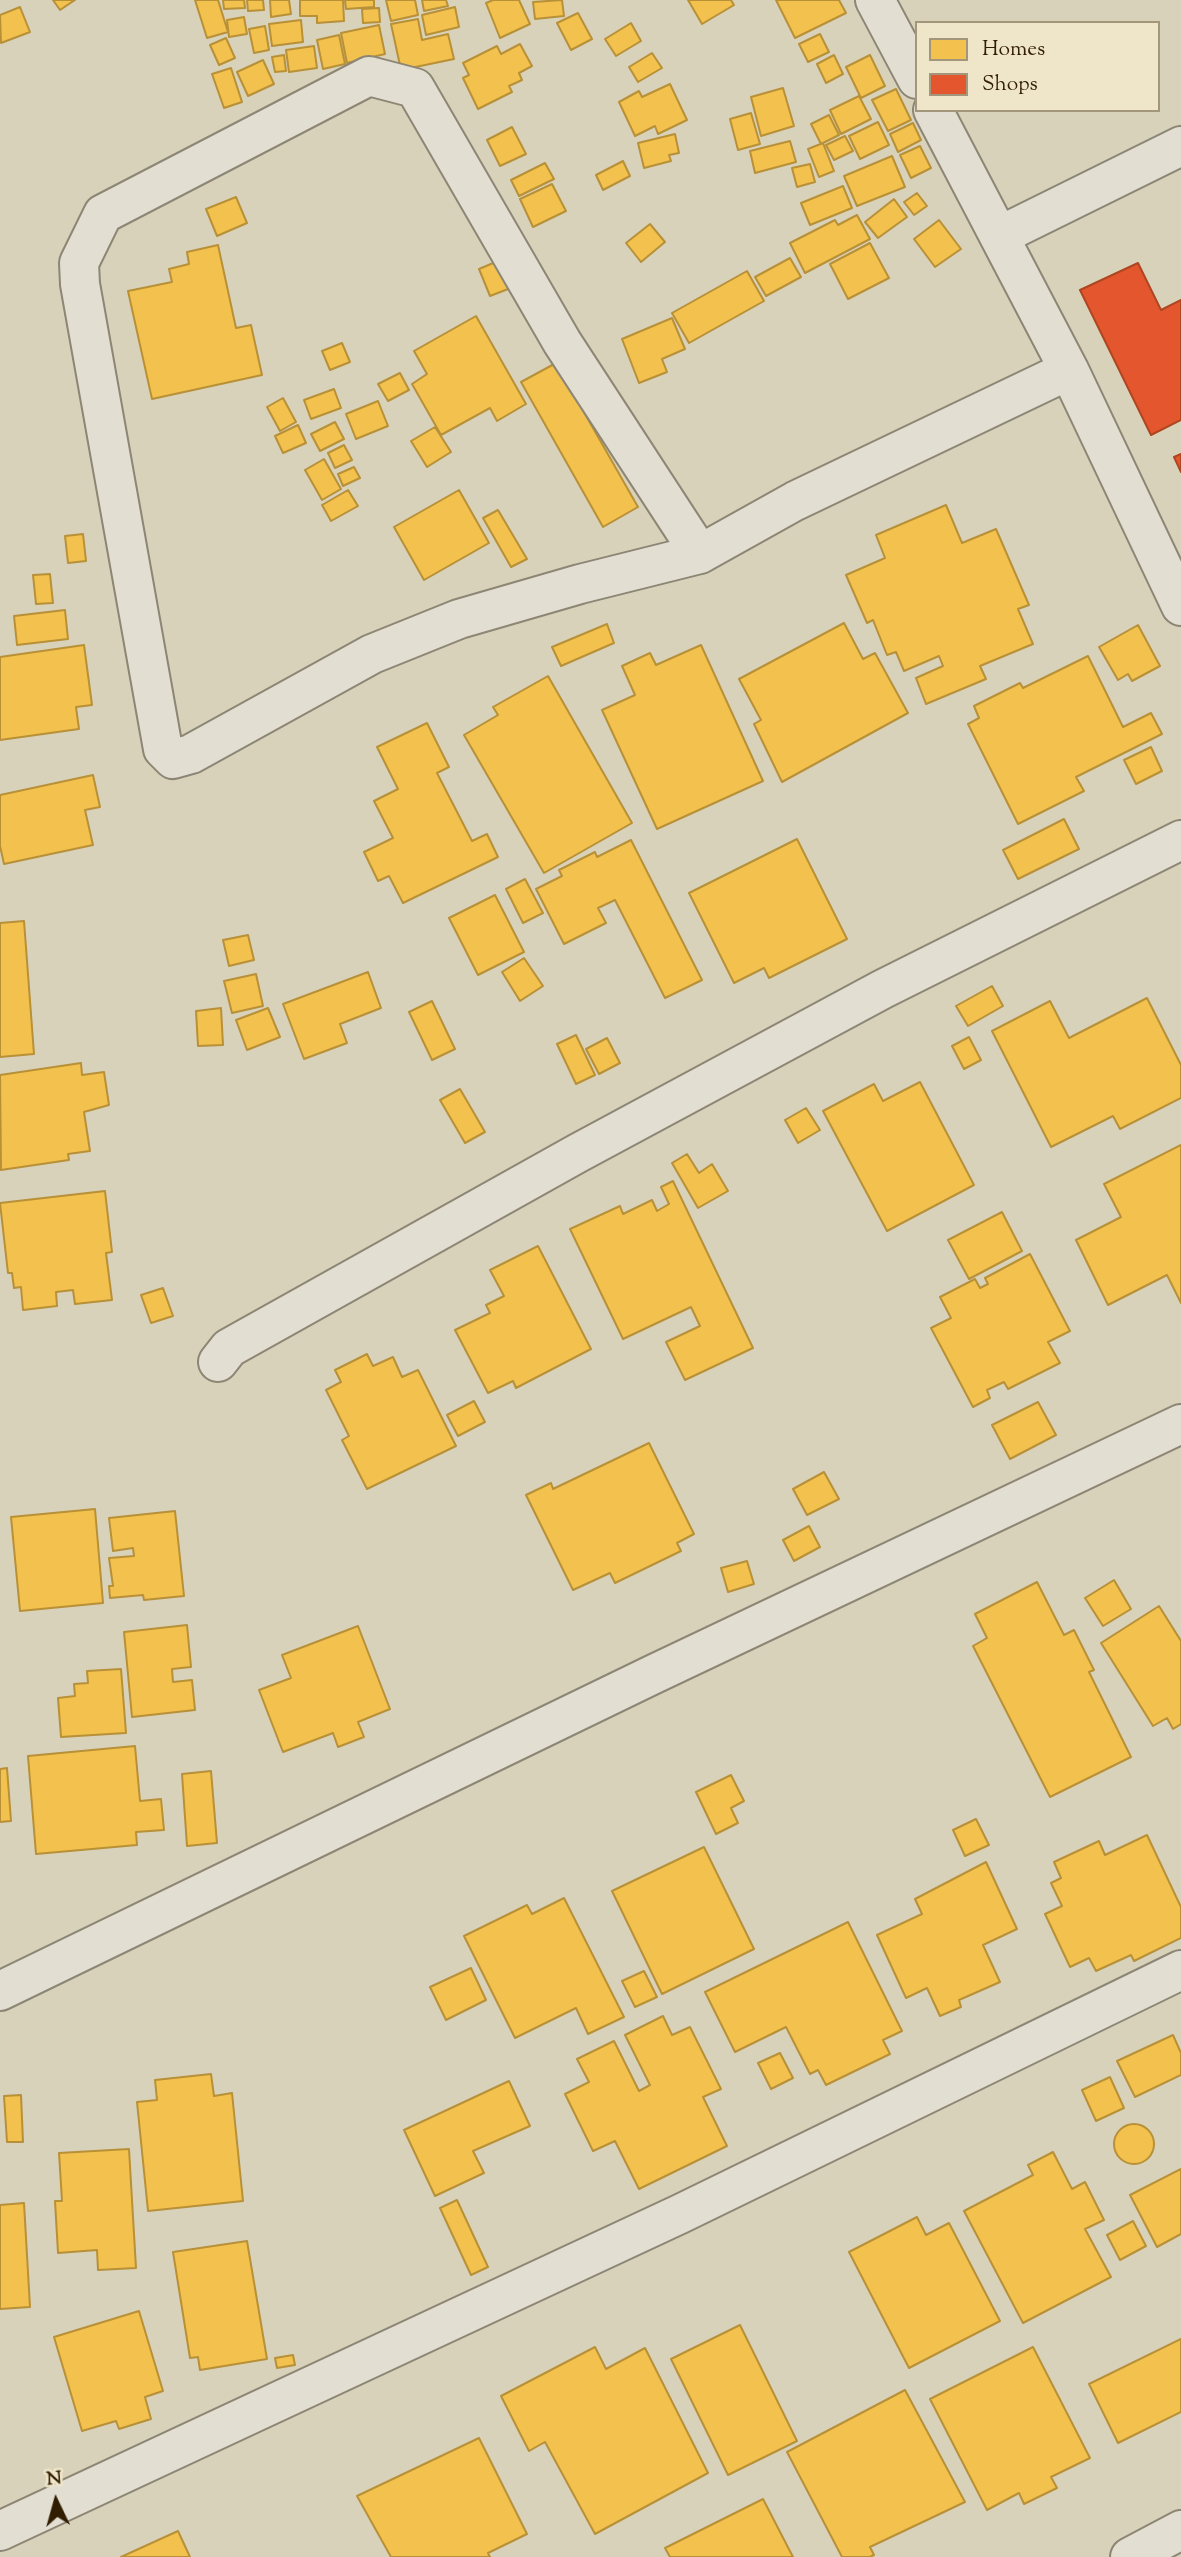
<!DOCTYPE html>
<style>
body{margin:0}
#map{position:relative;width:1181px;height:2557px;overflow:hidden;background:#d9d2ba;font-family:"Sorts Mill Goudy",serif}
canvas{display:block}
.legend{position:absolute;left:915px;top:21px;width:245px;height:91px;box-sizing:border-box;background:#efe6ca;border:2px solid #a3967a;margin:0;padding:9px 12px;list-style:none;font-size:21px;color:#311d02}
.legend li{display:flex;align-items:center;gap:14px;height:35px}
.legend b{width:35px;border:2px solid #a3967a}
.north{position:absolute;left:21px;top:2466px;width:70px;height:70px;-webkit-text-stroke:5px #efe6ca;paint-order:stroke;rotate:355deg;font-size:19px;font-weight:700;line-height:28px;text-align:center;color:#311d02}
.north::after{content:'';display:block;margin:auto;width:24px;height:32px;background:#311d02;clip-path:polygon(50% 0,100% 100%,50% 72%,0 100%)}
</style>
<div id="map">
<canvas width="1181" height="2557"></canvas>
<ul class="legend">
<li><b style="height:19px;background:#f2c14e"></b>Homes</li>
<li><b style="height:19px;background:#e4572e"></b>Shops</li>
</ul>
<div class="north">N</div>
</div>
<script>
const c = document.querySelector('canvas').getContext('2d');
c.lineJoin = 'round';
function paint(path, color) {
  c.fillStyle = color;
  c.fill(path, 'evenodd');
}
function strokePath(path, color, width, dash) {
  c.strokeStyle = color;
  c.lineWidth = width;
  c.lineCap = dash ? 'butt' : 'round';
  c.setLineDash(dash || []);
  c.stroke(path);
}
const homes = new Path2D(`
 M53 0H75L60 10Z
 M195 0H218L228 32 207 38Z
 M223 0H244L245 8 224 9Z
 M247 0H263L264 10 248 11Z
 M270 0H289L291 14 271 17Z
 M300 0H343L344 21 317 23V16H300Z
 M345 0H374V7L346 9Z
 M386 0H415L418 15 391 21Z
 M422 0H446L448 6 424 11Z
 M493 0H519L530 24 500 38 486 3Z
 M562 0 564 16 535 19 533 2Z
 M688 0H731L734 5 702 24Z
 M776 0H839L846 13 795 38Z
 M20 7 30 32 1 43 0 15Z
 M455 7 459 27 426 35 422 15Z
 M379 8 380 22 363 23 362 9Z
 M578 13 592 39 571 50 557 23Z
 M244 17 247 34 229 37 227 20Z
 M418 19 422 40 448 34 454 59 401 70 391 24Z
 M301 20 303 42 272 46 269 24Z
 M631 23 641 41 616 56 605 39Z
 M379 25 385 54 347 63 341 33Z
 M265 26 269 50 254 53 249 29Z
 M820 34 829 52 808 62 799 44Z
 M339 35 345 64 323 69 317 40Z
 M226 38 235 58 219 65 210 45Z
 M520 44 532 66 519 73 522 80 509 86 512 92 478 109 463 78 469 75 463 63 497 46 501 54Z
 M314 46 317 68 289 72 286 50Z
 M652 53 662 68 638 82 629 67Z
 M284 55 286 71 275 72 272 57Z
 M834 55 843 74 826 83 817 64Z
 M870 55 885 86 861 98 846 67Z
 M263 60 274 84 248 96 237 72Z
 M231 68 242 102 224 108 212 74Z
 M670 84 687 120 658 134 655 126 635 136 619 102 639 91 642 97Z
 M783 88 794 126 761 136 751 97Z
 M896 89 911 120 888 131 872 100Z
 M859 96 871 119 841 134 830 110Z
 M751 113 760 144 738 150 730 119Z
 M829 115 839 135 821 144 811 124Z
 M878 122 889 145 860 159 849 136Z
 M913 123 921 140 898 152 890 134Z
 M512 127 526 154 500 166 487 140Z
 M675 134 679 153 669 155 671 161 644 168 638 143Z
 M845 136 853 151 834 160 826 145Z
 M790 141 796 162 755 173 750 151Z
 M823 143 834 171 819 177 808 149Z
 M920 146 931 168 911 178 900 155Z
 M892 156 905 187 857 206 844 176Z
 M623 161 630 176 603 190 596 175Z
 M545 163 554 179 519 196 511 180Z
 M810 164 815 182 797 187 792 168Z
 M552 184 566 211 533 227 520 199Z
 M843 186 852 208 810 225 801 203Z
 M917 193 927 206 914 215 904 202Z
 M236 197 247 223 217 236 206 209Z
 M894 199 907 217 878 238 865 222Z
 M857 215 870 239 805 273 790 243 835 220 838 225Z
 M939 220 961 249 935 267 914 239Z
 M650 224 665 242 641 262 626 243Z
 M870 243 889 278 848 299 830 264Z
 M218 245 236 328 251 325 262 375 152 399 128 291 172 282 169 269 189 264 187 252Z
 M505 258 516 286 490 296 479 269Z
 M790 258 801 277 766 296 755 277Z
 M747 271 764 301 689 343 672 313Z
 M476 316 526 404 497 421 490 408 441 435 412 384 427 374 414 351Z
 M672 318 685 349 662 359 667 372 639 383 622 339Z
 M342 343 350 362 330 370 322 351Z
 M556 363 638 507 603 527 521 382Z
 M400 373 409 390 388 401 378 384Z
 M334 389 341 408 311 419 304 400Z
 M283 398 296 422 280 431 267 407Z
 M378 401 388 426 356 439 346 414Z
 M335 422 344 439 320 451 311 434Z
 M298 425 306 443 283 453 275 436Z
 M435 427 451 452 427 467 411 441Z
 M344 445 352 460 335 468 328 453Z
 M324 459 341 489 322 500 305 470Z
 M354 467 360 478 343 486 338 474Z
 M348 490 358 506 331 521 322 505Z
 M459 490 489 543 424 580 394 527Z
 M946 505 962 543 996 529 1029 605 1018 609 1033 644 980 666 986 679 926 704 916 678 943 666 939 656 904 671 896 652 887 655 873 620 867 623 846 575 885 558 876 535Z
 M498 510 527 559 511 567 483 518Z
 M83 534 86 561 68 563 65 536Z
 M50 574 53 603 36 604 33 575Z
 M65 610 68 639 17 645 14 616Z
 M844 623 863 659 875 653 908 713 782 782 754 724 761 720 739 679Z
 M607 624 614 643 561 666 552 647Z
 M1138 625 1160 666 1132 681 1128 674 1118 680 1099 647Z
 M84 645 92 705 76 707 79 729 0 740V657Z
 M701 645 763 781 657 829 602 710 635 695 622 666 650 653 656 665Z
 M1088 656 1123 727 1151 713 1162 734 1076 777 1084 791 1018 824 968 724 979 718 974 706 1020 683 1023 688Z
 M548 676 632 823 544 873 464 735 498 715 493 707Z
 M427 723 449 767 437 773 472 841 487 834 498 857 403 903 389 876 378 881 364 852 393 838 374 801 398 789 377 747Z
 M1151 747 1162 771 1136 784 1124 760Z
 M93 775 100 807 85 810 93 845 4 864 0 846V795Z
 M1064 819 1079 849 1018 879 1003 850Z
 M797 839 847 939 769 978 764 968 734 983 689 893Z
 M631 840 702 980 665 998 615 900 598 908 606 923 564 944 536 889 562 876 559 870 595 852 597 857Z
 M525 879 543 913 523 923 506 889Z
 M495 895 524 952 478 975 449 918Z
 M24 921 34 1054 0 1057V923Z
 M248 935 254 960 229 966 223 940Z
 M524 958 543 986 520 1001 502 972Z
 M368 972 381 1008 340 1024 347 1043 304 1059 283 1004Z
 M256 974 263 1006 232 1013 224 981Z
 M992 986 1003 1006 968 1026 956 1006Z
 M1147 998 1181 1065V1098L1120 1129 1113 1116 1051 1147 992 1031 1050 1001 1069 1038Z
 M432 1001 455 1049 432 1060 409 1012Z
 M221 1008 223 1045 198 1046 196 1011Z
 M268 1008 280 1037 247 1050 236 1020Z
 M576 1035 595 1075 576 1084 557 1044Z
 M969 1037 981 1060 964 1069 952 1046Z
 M607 1038 620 1063 599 1074 586 1049Z
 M81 1063 82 1075 104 1072 109 1105 84 1112 90 1151 68 1154 69 1160 1 1170 0 1075Z
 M920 1082 974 1185 887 1231 823 1111 874 1084 883 1101Z
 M460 1089 485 1132 465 1143 440 1100Z
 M806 1108 820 1130 798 1143 785 1120Z
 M1181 1145V1303L1167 1275 1108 1305 1076 1240 1121 1217 1104 1184Z
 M687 1154 699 1173 712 1164 728 1191 698 1208 672 1163Z
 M673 1181 753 1348 685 1380 666 1342 700 1326 691 1307 623 1339 570 1229 620 1206 623 1214 652 1200 657 1211 669 1204 661 1187Z
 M105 1191 112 1252 106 1253 112 1300 75 1304 73 1290 56 1292 57 1306 23 1310 21 1287 14 1288 12 1273H8L0 1203Z
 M1002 1212 1022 1251 969 1279 948 1240Z
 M538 1246 591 1349 516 1388 513 1381 488 1393 455 1330 490 1313 486 1305 504 1296 490 1270Z
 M1030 1254 1070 1331 1048 1342 1060 1363 1008 1389 1004 1382 987 1390 990 1398 973 1407 931 1328 951 1318 940 1297 975 1279 980 1288 988 1284 985 1278Z
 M163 1288 173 1316 151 1323 141 1295Z
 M367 1354 373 1366 393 1357 402 1377 418 1370 456 1446 367 1489 342 1440 349 1436 326 1390 341 1382 335 1370Z
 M474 1401 485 1422 458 1436 447 1415Z
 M1038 1402 1056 1435 1010 1459 992 1425Z
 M649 1443 694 1534 677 1543 681 1551 615 1583 610 1573 573 1590 526 1495 551 1483 553 1489Z
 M824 1472 839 1499 807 1515 793 1489Z
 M95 1509 103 1603 20 1611 11 1517Z
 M175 1511 184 1596 144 1600 143 1595 110 1598 109 1586H113L109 1558 134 1556 133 1548 113 1551 109 1518Z
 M809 1526 820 1547 794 1561 783 1540Z
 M747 1561 754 1584 728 1592 721 1568Z
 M1114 1580 1131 1609 1103 1626 1085 1598Z
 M1037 1582 1064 1635 1074 1630 1094 1670 1089 1672 1131 1757 1050 1797 973 1646 987 1638 975 1614Z
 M1159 1606 1181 1641V1724L1173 1729 1167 1718 1153 1726 1101 1643Z
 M187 1625 191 1667 172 1669 173 1682 192 1680 195 1710 132 1717 124 1632Z
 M358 1626 390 1709 358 1722 364 1737 338 1747 333 1733 283 1752 259 1690 291 1678 282 1655Z
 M121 1669 126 1733 61 1737 58 1698 75 1696 74 1684 88 1683 87 1671Z
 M135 1746 140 1801 161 1799 164 1830 136 1832 137 1845 36 1854 28 1756Z
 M7 1768 11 1821 0 1822V1769Z
 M211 1771 217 1843 187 1846 182 1774Z
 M731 1775 744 1801 731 1808 738 1823 716 1834 696 1792Z
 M976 1819 989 1845 965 1856 953 1830Z
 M1147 1835 1181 1907V1938L1134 1961 1131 1955 1096 1971 1089 1958 1070 1967 1045 1914 1062 1906 1051 1883 1061 1878 1054 1862 1099 1841 1105 1855Z
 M704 1847 754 1949 662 1994 612 1891Z
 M986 1862 1017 1929 983 1945 1000 1982 959 2000 961 2007 940 2016 927 1988 906 1998 877 1935 922 1914 915 1899Z
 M564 1898 624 2017 588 2034 576 2008 515 2038 464 1936 527 1905 532 1914Z
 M848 1922 902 2031 883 2040 890 2054 826 2085 818 2070 810 2074 786 2027 735 2052 705 1992Z
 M471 1968 486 2000 446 2020 430 1987Z
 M644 1971 657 1997 635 2007 622 1981Z
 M663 2016 672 2035 690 2027 721 2089 703 2097 727 2146 639 2189 615 2141 593 2151 565 2094 589 2082 577 2059 614 2041 639 2091 650 2085 625 2035Z
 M1173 2035 1181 2053V2075L1135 2097 1117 2061Z
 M780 2053 793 2078 771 2089 758 2063Z
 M211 2074 214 2096 232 2093 243 2201 148 2211 137 2102 157 2100 155 2080Z
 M1110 2077 1124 2108 1096 2121 1082 2090Z
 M509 2081 530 2126 473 2151 484 2173 435 2196 404 2130Z
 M21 2095 23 2142H7L4 2096Z
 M1114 2144a20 20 0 1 1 40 0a20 20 0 1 1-40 0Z
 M129 2149 136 2268 98 2270 97 2250 58 2253 55 2201H62L59 2153Z
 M1053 2152 1072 2189 1085 2182 1104 2220 1085 2229 1111 2277 1023 2323 964 2211 1033 2175 1028 2165Z
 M1181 2169V2234L1157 2247 1130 2195Z
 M457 2200 488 2267 471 2275 440 2208Z
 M24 2203 30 2307 0 2309V2205Z
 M917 2217 926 2235 949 2223 1000 2321 909 2368 849 2252Z
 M1133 2221 1146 2246 1120 2260 1107 2235Z
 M247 2241 267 2359 200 2370 198 2357 190 2358 173 2252Z
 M139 2311 163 2391 145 2397 151 2419 119 2429 116 2421 82 2431 54 2337Z
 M740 2325 797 2441 728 2475 671 2359Z
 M1181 2339V2412L1118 2443 1089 2384Z
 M595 2347 606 2369 645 2348 708 2473 595 2534 545 2442 529 2451 501 2396Z
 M1033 2347 1090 2458 1051 2477 1057 2488 1024 2504 1019 2493 987 2510 930 2399Z
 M293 2355 295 2365 277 2368 275 2358Z
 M905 2390 965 2502 870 2547 874 2555 870 2557H842L787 2452Z
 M479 2438 527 2534 488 2553 490 2557H391L357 2496Z
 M763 2499 793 2557H670L665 2548Z
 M178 2531 190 2557H121Z`);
paint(homes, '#f2c14e');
strokePath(homes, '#b89037', 2);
const shops = new Path2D(`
 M1138 263 1161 310 1181 300V420L1151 435 1080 290Z
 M1181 454V472L1174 457Z`);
paint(shops, '#e4572e');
strokePath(shops, '#ae4621', 2);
const street = new Path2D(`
 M875 0 917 79
 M933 110 1069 370 1181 606
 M999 236 1181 146
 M700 554 562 342 415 88 369 76 103 214 79 263 80 284 163 749 173 759 191 754 372 654 459 619 580 584 700 554 795 501 1069 370
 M218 1362 229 1348 578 1153 883 989 1181 840
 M0 1991 654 1674 1181 1424
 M0 2531 680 2214 1181 1970
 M1130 2557 1181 2530`);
strokePath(street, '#8d8675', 42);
strokePath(street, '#e2ded2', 38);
</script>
